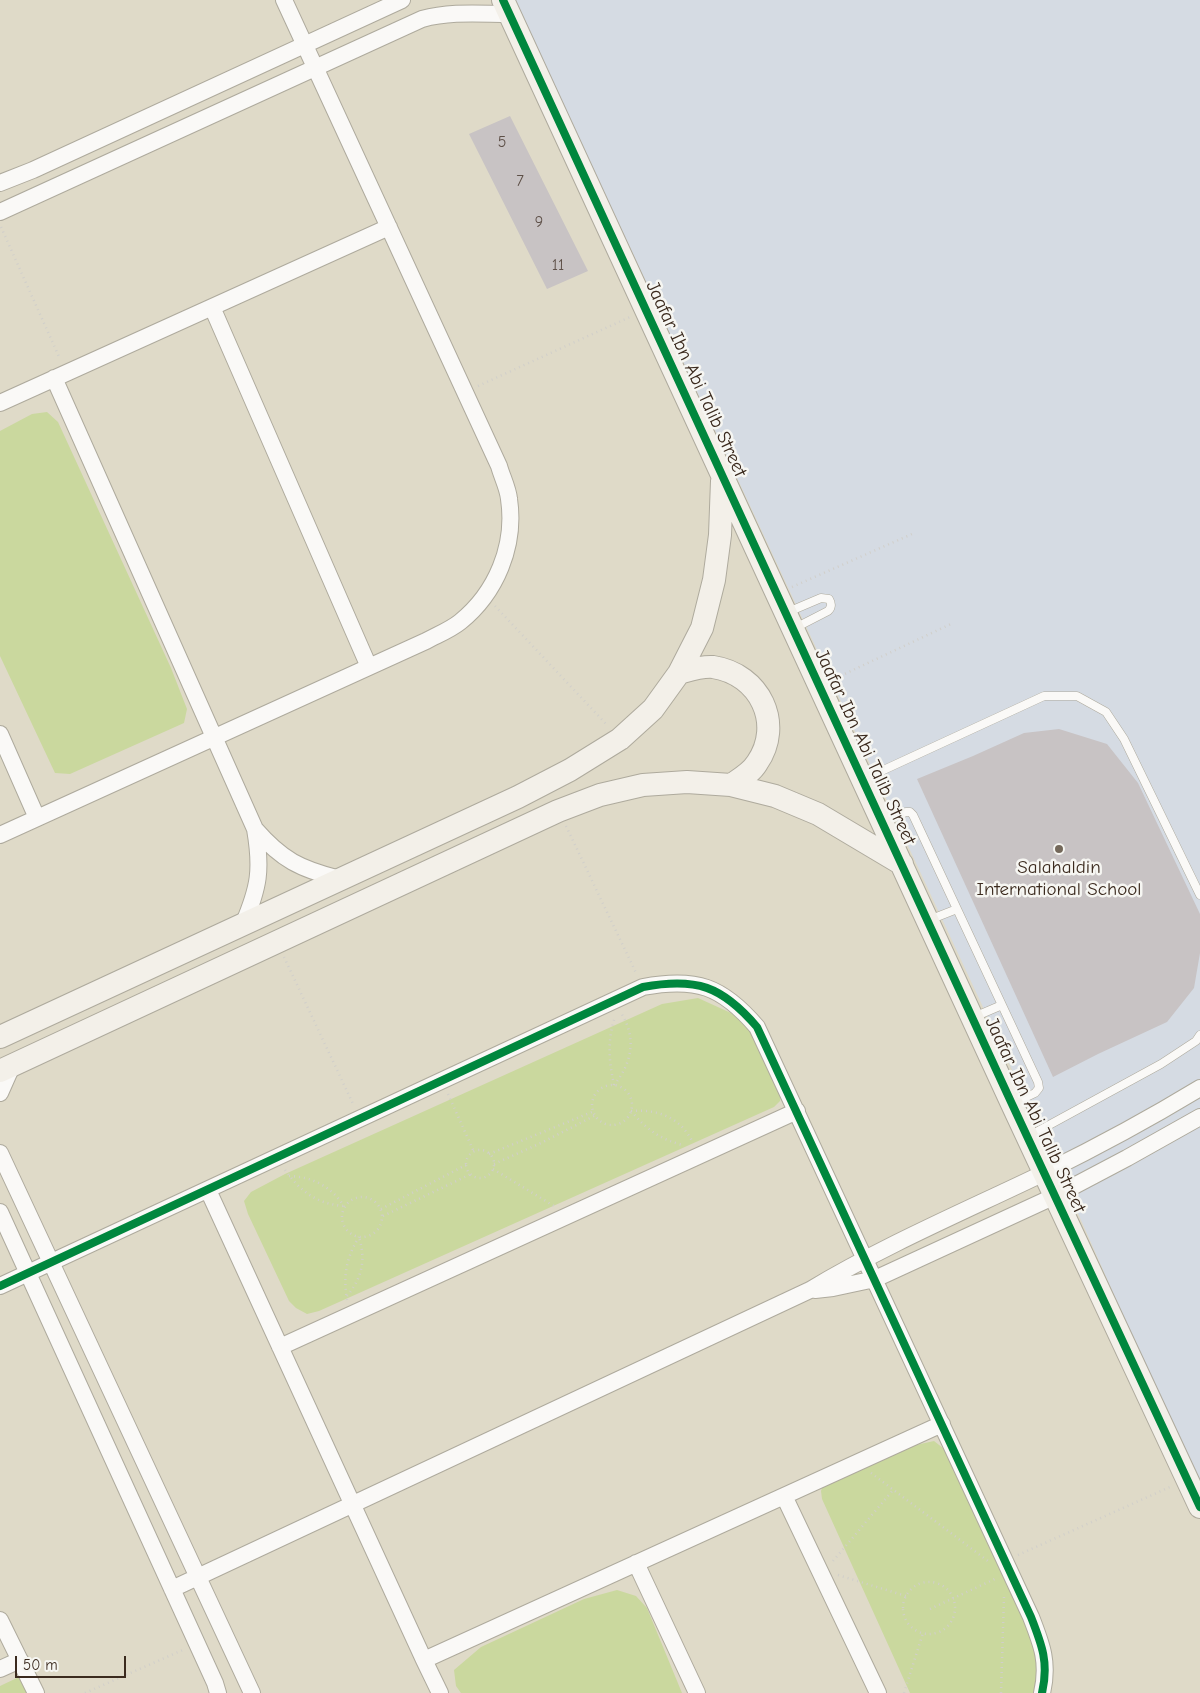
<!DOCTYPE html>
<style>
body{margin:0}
#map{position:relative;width:1200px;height:1693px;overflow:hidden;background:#dfdac8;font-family:"Comic Neue",sans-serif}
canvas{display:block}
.scale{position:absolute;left:15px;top:1656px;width:111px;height:22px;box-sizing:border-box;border:2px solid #3b2a1e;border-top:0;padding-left:6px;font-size:15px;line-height:18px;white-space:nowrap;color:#3b2a1e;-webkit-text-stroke:4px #f6f6f2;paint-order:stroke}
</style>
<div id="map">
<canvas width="1200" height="1693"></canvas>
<div class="scale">50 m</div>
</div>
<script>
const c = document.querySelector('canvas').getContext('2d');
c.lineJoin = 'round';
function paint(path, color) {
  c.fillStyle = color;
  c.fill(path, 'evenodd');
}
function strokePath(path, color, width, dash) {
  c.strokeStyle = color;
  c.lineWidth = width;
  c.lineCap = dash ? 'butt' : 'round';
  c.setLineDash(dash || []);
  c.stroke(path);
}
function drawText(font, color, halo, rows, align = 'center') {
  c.font = font + ' "Comic Neue",sans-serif';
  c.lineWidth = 5;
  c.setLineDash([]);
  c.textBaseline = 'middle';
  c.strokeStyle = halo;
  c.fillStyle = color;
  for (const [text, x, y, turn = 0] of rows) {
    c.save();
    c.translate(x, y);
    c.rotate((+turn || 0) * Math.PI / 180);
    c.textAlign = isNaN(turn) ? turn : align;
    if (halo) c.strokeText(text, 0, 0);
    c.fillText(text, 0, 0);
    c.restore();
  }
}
paint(new Path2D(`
 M515 0H1200V1489L1061 1175Z`), '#d5dbe3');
paint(new Path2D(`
 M47 412 58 422 171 668 187 709 184 723 70 774 55 773 0 656V431L32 414Z
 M698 998 742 1018 760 1042 782 1089 780 1101 774 1107 319 1311 307 1314 296 1308 289 1301 248 1214 244 1201 251 1192 285 1174 662 1004Z
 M934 1441 943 1448 952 1462 1019 1607 1036 1649 1037 1681 1034 1693H910L822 1499 821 1491 823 1485 830 1481 916 1445Z
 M617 1590 636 1596 647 1608 682 1693H461L456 1686 454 1670 481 1647 584 1599Z
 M19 1677 27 1693H0V1686Z`), '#cad89e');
paint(new Path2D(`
 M510 116 588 271 547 289 469 134Z
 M1059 729 1107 744 1138 783 1200 914V953L1194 988 1167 1022 1098 1054 1053 1077 917 779 973 756 1024 733Z`), '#c8c3c4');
const lane = new Path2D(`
 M788 612 821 598 829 599C832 604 832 607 828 611L795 628
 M864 779 1044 696H1077L1106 712 1124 739 1200 895
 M884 821 906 812H910L913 815 1038 1082 1039 1088 1035 1093 1014 1103
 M929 920 957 909
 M974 1017 1002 1005
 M1029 1136 1161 1064 1196 1041 1200 1035`);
const street = new Path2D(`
 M0 183 33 170 402 0
 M0 212 422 19C451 11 480 14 510 14
 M212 307 369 667
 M54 378 255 829C262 870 259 887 243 925
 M0 403 389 227
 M0 734 37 818
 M255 829C282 860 300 869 340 879
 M0 835 426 641C437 635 450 630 460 622 496 593 516 546 509 499 508 488 502 477 499 466L284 0
 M0 1093 12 1066
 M0 1153 252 1693
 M208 1190 424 1660 440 1693
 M0 1212 215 1683 218 1693
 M0 1286 643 987C696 977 722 986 757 1027L1031 1617C1042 1645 1049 1663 1042 1693
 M815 1290 833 1288 875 1279 1055 1196 1127 1158 1200 1117
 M280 1347 797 1111
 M784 1496 878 1693
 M636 1563 697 1693
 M172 1589 810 1290C885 1245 965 1211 1044 1173 1097 1147 1149 1119 1200 1088
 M0 1620 36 1693
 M424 1660 942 1424
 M0 1669 20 1660`);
const secondary = new Path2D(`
 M503 0 1012 1104 1200 1507
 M679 673C690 670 702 666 713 667 760 674 784 724 757 763 751 773 740 779 731 785
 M0 1037 518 797 570 770 620 739 653 709 679 673 702 628 714 580 720 535 722 481
 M0 1071 558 811 600 795 643 785 687 782 731 785 775 796 818 814 902 864`);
strokePath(lane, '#aeaa9d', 9);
strokePath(street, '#aeaa9d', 18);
strokePath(secondary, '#aeaa9d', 24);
strokePath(new Path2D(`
 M1 227 60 359
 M478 386 630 317
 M792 587 912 534
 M495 606 607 725
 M836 678 953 623
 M566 826 637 975
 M284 957 354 1106
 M592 1105a20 20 0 1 1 40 0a20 20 0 1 1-40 0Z
 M614 1085C609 1062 607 1040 615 1017
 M614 1085C632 1063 637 1038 621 1013
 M448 1094 474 1152
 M631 1111C646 1129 661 1140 683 1145
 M631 1111C657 1109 680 1117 692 1141
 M466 1164a14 14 0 1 1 28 0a14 14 0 1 1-28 0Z
 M489 1154 592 1112
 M494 1164 541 1143 594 1116
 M493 1169 554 1206
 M285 1170C301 1192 317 1204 344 1206
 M289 1176C314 1177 331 1187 344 1206
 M342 1217a20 20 0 1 1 40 0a20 20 0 1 1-40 0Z
 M381 1209 466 1165
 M383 1216 471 1174
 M347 1296C362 1278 366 1260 359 1237
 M347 1300C343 1276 346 1258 359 1237
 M871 1473 988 1561
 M1018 1555 1170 1487
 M833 1561 893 1490
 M838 1575 906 1596
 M903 1608a26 26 0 1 1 52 0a26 26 0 1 1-52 0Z
 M930 1609 997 1578
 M85 1693 185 1649
 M904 1693 923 1633
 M1001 1693 1004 1596`), '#d1cfca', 2.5, [1, 4]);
strokePath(lane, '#faf9f7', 8);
strokePath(street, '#faf9f7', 16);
strokePath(secondary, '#f3f0e9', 22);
strokePath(new Path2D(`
 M503 0 1012 1104 1200 1507
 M0 1286 643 987C696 977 722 986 757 1027L1031 1617C1042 1645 1049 1663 1042 1693`), '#00873e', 8);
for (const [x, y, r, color] of [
 [1059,849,5,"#74685a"]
]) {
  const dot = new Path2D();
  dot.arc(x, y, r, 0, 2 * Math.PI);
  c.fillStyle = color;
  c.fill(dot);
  strokePath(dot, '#f6f6f2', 2);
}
drawText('16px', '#5e5048', null, [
 ["5",502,142],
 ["7",520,181],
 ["9",539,222],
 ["11",558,265]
]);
drawText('19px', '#3b2a1e', '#f6f6f2', [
 ["Jaafar Ibn Abi Talib Street",696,379,65],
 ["Jaafar Ibn Abi Talib Street",865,747,65],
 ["Jaafar Ibn Abi Talib Street",1035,1115,65]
]);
drawText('19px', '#3b2a1e', '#f6f6f2', [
 ["Salahaldin",1059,868],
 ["International School",1059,890]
]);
</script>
